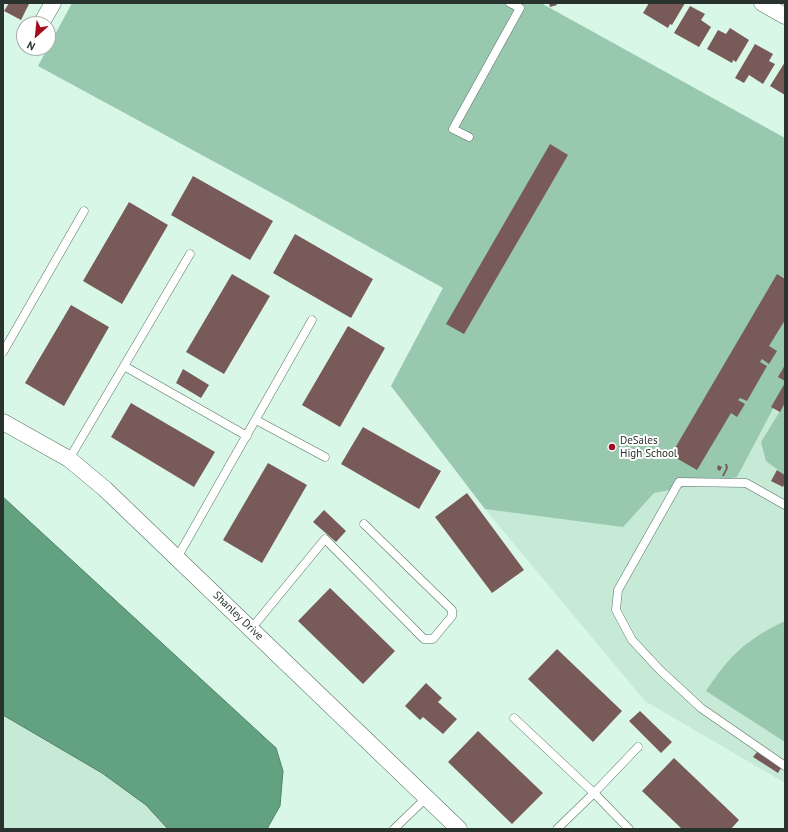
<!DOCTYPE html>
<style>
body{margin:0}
#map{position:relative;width:788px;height:832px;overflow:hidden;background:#d9f7e6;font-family:"PT Sans",sans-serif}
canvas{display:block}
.frame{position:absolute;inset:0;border:4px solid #27332c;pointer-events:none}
.north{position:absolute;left:16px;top:16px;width:40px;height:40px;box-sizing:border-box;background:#fff;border:1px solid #a9adab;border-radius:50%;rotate:207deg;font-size:11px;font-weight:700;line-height:16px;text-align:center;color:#27332c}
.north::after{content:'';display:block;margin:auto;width:14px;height:18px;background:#a50d1e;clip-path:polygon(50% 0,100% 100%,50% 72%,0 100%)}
</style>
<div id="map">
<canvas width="788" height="832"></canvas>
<div class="frame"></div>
<div class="north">N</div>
</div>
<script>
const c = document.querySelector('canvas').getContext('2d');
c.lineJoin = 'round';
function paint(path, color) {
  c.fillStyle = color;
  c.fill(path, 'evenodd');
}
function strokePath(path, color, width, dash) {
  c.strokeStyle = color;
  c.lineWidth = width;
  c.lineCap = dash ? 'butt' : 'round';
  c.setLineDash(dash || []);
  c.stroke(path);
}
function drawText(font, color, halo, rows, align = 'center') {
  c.font = font + ' "PT Sans",sans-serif';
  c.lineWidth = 4;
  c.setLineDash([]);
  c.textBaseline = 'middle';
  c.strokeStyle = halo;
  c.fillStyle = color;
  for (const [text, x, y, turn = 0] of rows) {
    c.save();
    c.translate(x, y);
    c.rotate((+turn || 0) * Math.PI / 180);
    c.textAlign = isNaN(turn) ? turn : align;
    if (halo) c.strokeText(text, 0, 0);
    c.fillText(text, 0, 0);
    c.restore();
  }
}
paint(new Path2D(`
 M531 123 785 138V783L645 701 485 509 391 386Z
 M3 715 102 773 146 805 168 829H3Z`), '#c6ead6');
paint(new Path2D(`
 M72 3H541L785 138V386L737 477 654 493 623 527 485 509 391 386 443 288 281 198 38 66Z
 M785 403V475L766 461 761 442Z
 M785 621V742L706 691C712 682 718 673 725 665 740 646 763 631 785 621Z`), '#98c8ae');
const water = new Path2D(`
 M3 497 276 748 283 771 280 806 268 827V829H168L146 805 102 773 3 715Z`);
paint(water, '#62a281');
strokePath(water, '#508168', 1);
paint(new Path2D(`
 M9 3H27L29 4 21 20 4 11Z
 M549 3H556L557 5 550 7Z
 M649 3H685L672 25 670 24 668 28 643 13Z
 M690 6 705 14 701 20 711 27 699 47 674 33Z
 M730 28 749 40 736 62 733 60 732 63 707 49 718 30 726 34Z
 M755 44 773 54 769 61 775 64 763 84 749 75 744 83 735 78Z
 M785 62V95L770 86Z
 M550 144 568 155 464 334 446 324Z
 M193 176 273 221 250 260 171 215Z
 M129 202 168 225 122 304 83 281Z
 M295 234 373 279 351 318 273 273Z
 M232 274 270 296 224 374 186 352Z
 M777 274 785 279V320L769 346 777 351 769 364 762 359 760 362 767 366 747 401 740 398 738 400 745 404 737 417 731 413 697 470 671 455Z
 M71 305 109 327 64 406 25 383Z
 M348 326 385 348 340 427 302 405Z
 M785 365V381L778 377Z
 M183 369 209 385 201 398 176 383Z
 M785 383V403L780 412 771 407Z
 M131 403 215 452 194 487 111 437Z
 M363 427 441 471 419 509 341 464Z
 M268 463 307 485 262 563 223 540Z
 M725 464H727L728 468 724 476H722L726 468Z
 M718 465 722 467 720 471 717 469Z
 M777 470 785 475V483L783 487 771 481Z
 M467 493 524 570 492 593 435 517Z
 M324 510 346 531 336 542 313 522Z
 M330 588 395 651 363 684 298 621Z
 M557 649 622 711 593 742 528 679Z
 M426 683 442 698 438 702 457 719 443 734 423 717 420 720 405 706Z
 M640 711 672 742 661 753 629 721Z
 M478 731 543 793 512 824 448 762Z
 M757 752 781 768 778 773 753 757Z
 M674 758 739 820 731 829H682L642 791Z`), '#785b59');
const service = new Path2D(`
 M469 137 453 129 520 8 510 3
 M3 352 84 211
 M124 366 190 254
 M256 420 325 457
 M69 459 124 366 247 436
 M785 505 746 483 679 482 618 590 616 610 632 640 660 670 701 708 785 766
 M177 558 312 320
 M251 629 325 539 424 639H433L452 616V610L364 524
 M514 718 594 793 557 829
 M394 829 426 798
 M629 829 594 793 638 747`);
const minor = new Path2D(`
 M762 3 785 16
 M41 24 53 3
 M3 422 69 459 105 489 459 829`);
strokePath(service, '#577263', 9);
strokePath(minor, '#577263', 17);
strokePath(service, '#fff', 8);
strokePath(minor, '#fff', 16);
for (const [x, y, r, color] of [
 [612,447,4,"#a50d1e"]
]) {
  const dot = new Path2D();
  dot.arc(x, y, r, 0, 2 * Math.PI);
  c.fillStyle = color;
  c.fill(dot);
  strokePath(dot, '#fff', 1.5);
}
drawText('11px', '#27332c', '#fff', [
 ["DeSales",620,441],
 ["High School",620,454]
], 'left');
drawText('11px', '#27332c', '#fff', [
 ["Shanley Drive",238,616,44]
]);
</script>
